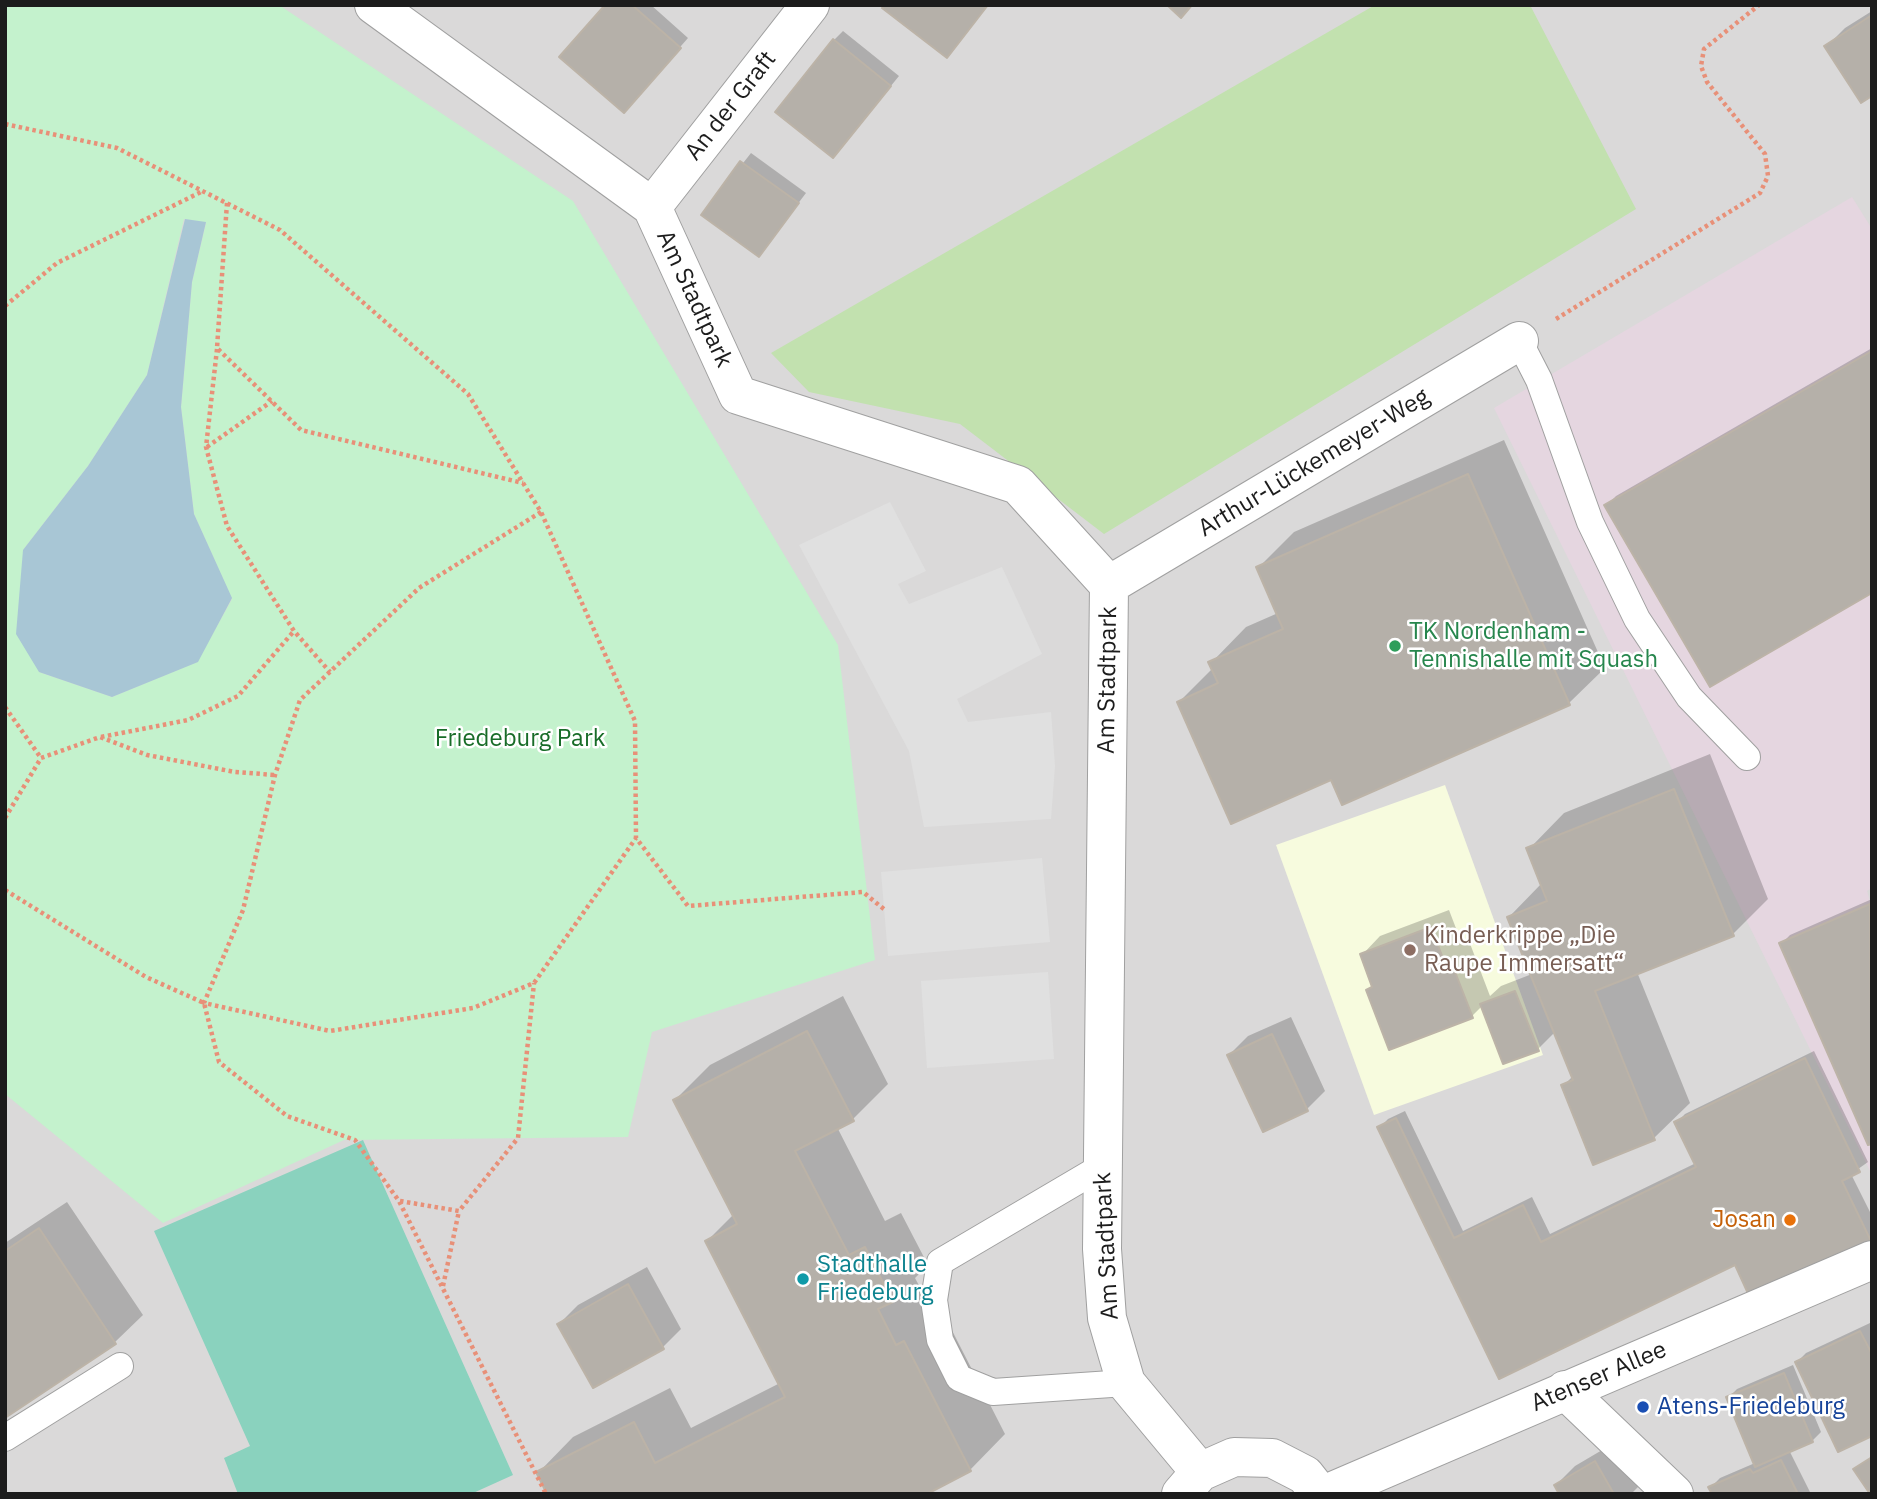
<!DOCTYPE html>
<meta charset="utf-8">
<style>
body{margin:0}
#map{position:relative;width:1877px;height:1499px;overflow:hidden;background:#eceae3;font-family:"IBM Plex Sans",sans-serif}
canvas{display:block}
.frame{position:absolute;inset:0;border:7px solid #1c1c1c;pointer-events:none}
</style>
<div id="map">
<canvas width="1877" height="1499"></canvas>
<div class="frame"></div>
</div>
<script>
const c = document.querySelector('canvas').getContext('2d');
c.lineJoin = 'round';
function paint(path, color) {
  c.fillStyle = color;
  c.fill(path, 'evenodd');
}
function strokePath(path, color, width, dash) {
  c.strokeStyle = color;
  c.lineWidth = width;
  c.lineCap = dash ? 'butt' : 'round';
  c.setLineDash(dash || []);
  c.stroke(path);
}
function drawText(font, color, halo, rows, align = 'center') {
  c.font = font + ' "IBM Plex Sans",sans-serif';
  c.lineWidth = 5;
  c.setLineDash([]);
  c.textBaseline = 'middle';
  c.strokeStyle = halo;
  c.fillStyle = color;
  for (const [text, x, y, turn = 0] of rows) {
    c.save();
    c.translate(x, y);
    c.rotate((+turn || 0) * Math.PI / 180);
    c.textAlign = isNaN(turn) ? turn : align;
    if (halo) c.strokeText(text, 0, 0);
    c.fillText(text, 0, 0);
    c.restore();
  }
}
paint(new Path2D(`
 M5 5H1872V1494H5Z`), '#dad9d9');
paint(new Path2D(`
 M1852 197 1872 229V888L1867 891 1872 908V1175L1494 408Z`), '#e5d6e0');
paint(new Path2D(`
 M1445 785 1543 1055 1374 1115 1276 845Z`), '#f7fbde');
paint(new Path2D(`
 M1375 5H1530L1636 209 1104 534 960 424 809 392 771 353Z`), '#c2e1af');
paint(new Path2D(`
 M5 5H279L573 201 838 645 875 960 652 1032 628 1137 344 1140 163 1223 5 1094ZM184 219 206 223 192 282 181 407 194 514 232 599 197 662 112 697 39 672 23 550 88 466 147 375Z`), '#c4f2cd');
paint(new Path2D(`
 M363 1140 513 1475 471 1494H238L224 1458 250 1446 154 1231Z`), '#8ad2be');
paint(new Path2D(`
 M890 502 926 571 898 584 909 604 1002 567 1042 654 957 699 968 722 1051 712 1055 766 1051 819 924 827 909 751 799 545Z
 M1042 858 1050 942 888 956 881 872Z
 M1048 972 1054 1059 927 1068 921 981Z`), '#e0e0e0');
paint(new Path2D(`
 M185 219 206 222 192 282 181 407 194 514 232 598 198 662 112 697 39 672 16 634 23 550 88 466 147 375Z`), '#a8c6d5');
paint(new Path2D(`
 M607 5H651L688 38 632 102Z
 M1872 11V94L1826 47 1845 28Z
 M843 31 899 76 842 146 834 40Z
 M751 153 806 193 759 255 703 214Z
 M1872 348V591L1607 505 1616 496Z
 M1504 440 1605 668 1569 703 1332 778 1179 702 1213 668 1211 663 1246 627 1278 613 1258 568 1294 532Z
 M1710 754 1768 899 1733 934 1637 972 1690 1103 1654 1138 1594 1163 1563 1086 1573 1076 1555 1032 1538 1049 1482 1006 1472 1016 1368 990 1373 985 1362 955 1380 936 1449 910 1462 944 1469 941 1490 996 1501 986 1532 974 1509 917 1542 883 1529 849 1564 813Z
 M1872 899V1142L1781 944 1790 935Z
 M843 996 888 1084 853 1119 837 1127 885 1221 901 1213 928 1265 915 1278 932 1310 940 1307 1005 1434 970 1470 538 1473 573 1437 670 1388 691 1428 780 1383 707 1241 734 1214 675 1100 710 1065Z
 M1291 1017 1325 1091 1306 1110 1229 1055 1248 1036Z
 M1814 1051 1868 1162 1851 1174 1872 1216V1238L1736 1263 1500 1377 1379 1128 1388 1119 1405 1111 1463 1231 1532 1197 1550 1234 1696 1163 1676 1123 1685 1114Z
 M67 1202 143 1315 115 1342 5 1416V1243Z
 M647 1267 681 1329 662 1348 559 1324 578 1305Z
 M1870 1323 1872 1327V1434L1797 1362 1806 1353Z
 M1793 1365 1821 1432 1812 1441 1789 1450 1810 1492 1713 1494 1711 1487 1720 1478 1755 1463 1728 1398 1737 1389Z
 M1614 1443 1639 1486 1631 1494H1561L1556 1485 1575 1466Z`), '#0003');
const building = new Path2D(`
 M605 5H632L681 48 624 113 559 57Z
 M884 5H988L947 58 882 8Z
 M1167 5H1192L1181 18Z
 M1872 15V96L1861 103 1824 46Z
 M833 39 891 86 833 158 775 112Z
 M740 161 799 203 759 257 701 215Z
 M1872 351V593L1710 687 1604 505Z
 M1468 474 1570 705 1342 805 1331 780 1231 824 1177 702 1218 683 1208 662 1283 629 1256 567Z
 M1674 789 1734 936 1595 991 1655 1140 1593 1165 1561 1085 1573 1080 1507 917 1547 901 1526 848Z
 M1870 904 1872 1144 1868 1145 1779 943Z
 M1431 927 1444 961 1450 959 1473 1018 1389 1050 1366 990 1372 987 1360 954Z
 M1515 991 1539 1051 1503 1064 1480 1004Z
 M807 1031 854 1121 795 1151 849 1255 865 1247 893 1302 878 1309 896 1345 904 1341 971 1471 927 1494H547L536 1472 634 1422 655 1463 785 1397 705 1241 737 1224 673 1100Z
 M1272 1034 1308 1111 1263 1132 1227 1055Z
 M1805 1058 1860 1172 1842 1181 1871 1241 1751 1300 1735 1265 1499 1379 1377 1127 1396 1118 1454 1238 1523 1205 1541 1242 1696 1167 1674 1122Z
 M39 1228 116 1344 5 1418V1251Z
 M628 1284 664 1349 593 1388 557 1324Z
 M1860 1331 1872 1354V1436L1838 1452 1795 1362Z
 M1784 1373 1813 1442 1755 1467 1726 1397Z
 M1872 1457V1494H1870L1853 1469Z
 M1781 1460 1798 1494H1712L1708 1487 1750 1469 1753 1473Z
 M1595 1461 1614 1494H1559L1554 1485Z`);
paint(building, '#b5b0a9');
strokePath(building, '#bcb3a7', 2);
const service = new Path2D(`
 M1519 341 1539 380 1590 522 1637 619 1689 697 1747 757
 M1103 1166 940 1262 934 1300 940 1340 959 1378 993 1392 1126 1383
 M5 1438 120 1366`);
const minor = new Path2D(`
 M374 5 652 207 738 395 1018 485 1109 585 1102 1249 1107 1318 1126 1383 1200 1472
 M652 207 810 5
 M1109 585 1519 341
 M1565 1390 1674 1494`);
const tertiary = new Path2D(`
 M1181 1494 1200 1472 1234 1457 1272 1458 1305 1475 1320 1494
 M1326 1494 1872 1260`);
strokePath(service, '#a0a0a0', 28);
strokePath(minor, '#a0a0a0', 40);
strokePath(tertiary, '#a0a0a0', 40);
strokePath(new Path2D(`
 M5 124 117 148 280 230 468 394 541 512 635 721 636 838 688 906 863 892 885 910
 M227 203 217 348 301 430 523 483
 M5 306 57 263 201 192
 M1556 319 1760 193 1768 176 1765 154 1707 82 1701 66 1704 49 1759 5
 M217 349 206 447 227 526 294 631 330 672
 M207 447 272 401
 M541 512 419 588 300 700 275 775 243 910 204 1003 330 1031 473 1008 534 983 636 838
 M5 707 41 758
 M101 737 188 720 238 696 294 631
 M5 818 41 758 100 737 147 755 235 772 275 775
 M5 890 146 977 204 1003 219 1062 287 1116 355 1140 399 1201 546 1494
 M400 1201 459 1211 518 1138 534 983
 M443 1286 459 1211`), '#e89078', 4.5, [3.5, 3.5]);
strokePath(service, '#fff', 26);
strokePath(minor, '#fff', 38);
strokePath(tertiary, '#fff', 38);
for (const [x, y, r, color] of [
 [1395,646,7,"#2e9e5b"],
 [1410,950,7,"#8d6e63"],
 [1790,1220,7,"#e8710a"],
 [803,1279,7,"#0f9aa8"],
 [1643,1407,7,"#1a4fb4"]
]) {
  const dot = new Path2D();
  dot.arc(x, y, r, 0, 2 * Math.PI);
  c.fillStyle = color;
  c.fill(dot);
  strokePath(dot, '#fff', 2.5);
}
drawText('24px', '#1c1c1c', '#fff', [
 ["An der Graft",731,106,-52],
 ["Am Stadtpark",694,299,65],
 ["Arthur-Lückemeyer-Weg",1314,463,-31],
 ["Am Stadtpark",1108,680,-89],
 ["Am Stadtpark",1107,1246,-93],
 ["Atenser Allee",1599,1377,-23]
]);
drawText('24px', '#27864d', '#fff', [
 ["TK Nordenham -",1409,632],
 ["Tennishalle mit Squash",1409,660]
], 'left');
drawText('24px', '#186c28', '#fff', [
 ["Friedeburg Park",520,739]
]);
drawText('24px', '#785e54', '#fff', [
 ["Kinderkrippe „Die",1424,936],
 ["Raupe Immersatt“",1424,964]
], 'left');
drawText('24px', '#c56008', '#fff', [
 ["Josan",1776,1220]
], 'right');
drawText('24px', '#0d838f', '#fff', [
 ["Stadthalle",817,1265],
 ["Friedeburg",817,1293]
], 'left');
drawText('24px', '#164399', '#fff', [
 ["Atens-Friedeburg",1657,1407]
], 'left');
</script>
